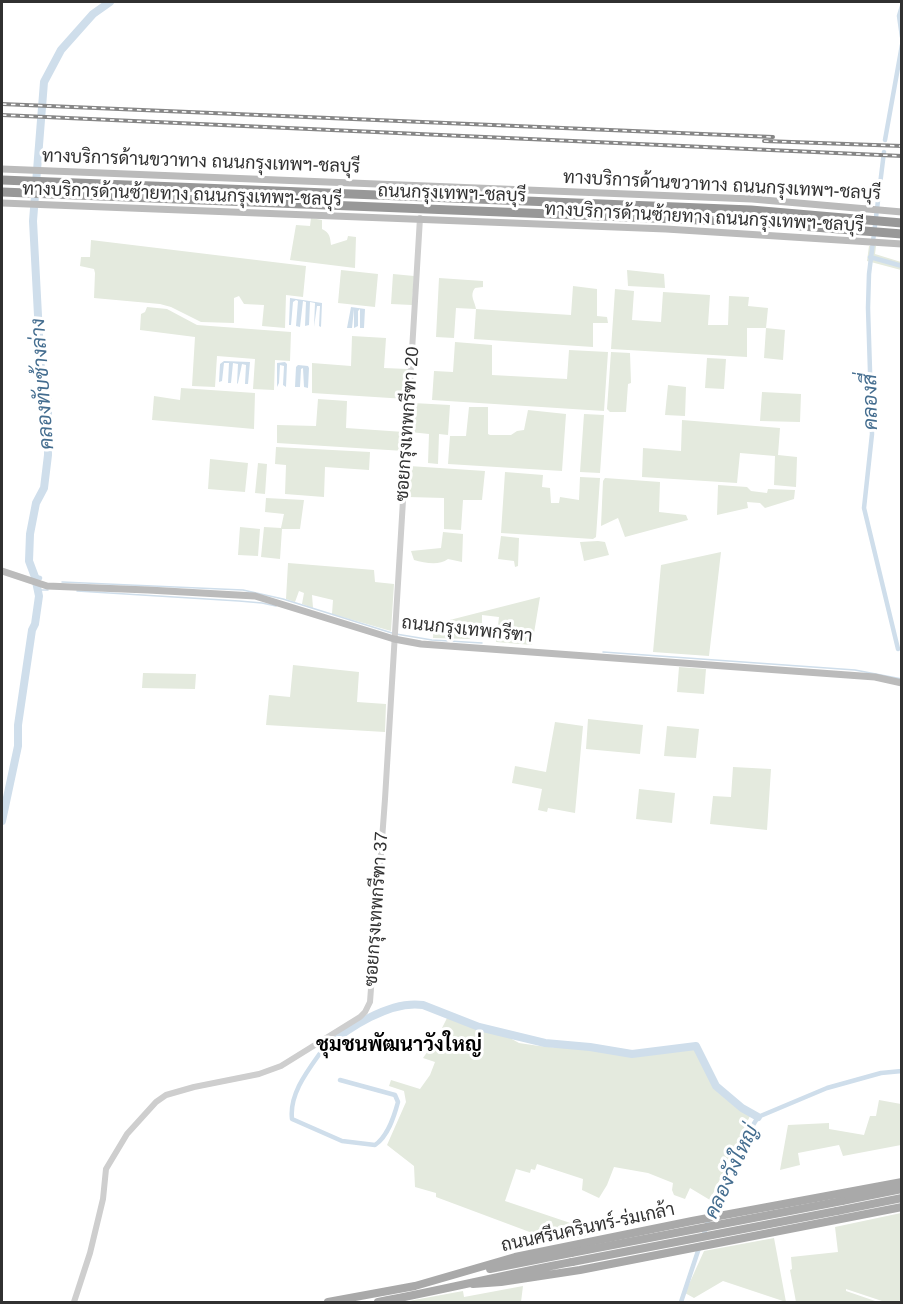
<!DOCTYPE html>
<meta charset="utf-8">
<style>
body{margin:0}
#map{position:relative;width:903px;height:1304px;overflow:hidden;background:#fff;font-family:Helvetica,sans-serif}
canvas{display:block}
.frame{position:absolute;inset:0;border:3px solid #313131;pointer-events:none}
</style>
<div id="map">
<canvas width="903" height="1304"></canvas>
<div class="frame"></div>
</div>
<script>
const c = document.querySelector('canvas').getContext('2d');
c.lineJoin = 'round';
function paint(path, color) {
  c.fillStyle = color;
  c.fill(path, 'evenodd');
}
function strokePath(path, color, width, dash) {
  c.strokeStyle = color;
  c.lineWidth = width;
  c.lineCap = dash ? 'butt' : 'round';
  c.setLineDash(dash || []);
  c.stroke(path);
}
function drawText(font, color, halo, rows, align = 'center') {
  c.font = font + ' Helvetica,Sarabun,sans-serif';
  c.lineWidth = 6;
  c.setLineDash([]);
  c.textBaseline = 'middle';
  c.strokeStyle = halo;
  c.fillStyle = color;
  for (const [text, x, y, turn = 0] of rows) {
    c.save();
    c.translate(x, y);
    c.rotate((+turn || 0) * Math.PI / 180);
    c.textAlign = isNaN(turn) ? turn : align;
    if (halo) c.strokeText(text, 0, 0);
    c.fillText(text, 0, 0);
    c.restore();
  }
}
paint(new Path2D(`
 M311 218 322 220V229C330 233 330 237 331 245L347 240 348 236 356 237 355 268 290 260 296 225 310 226Z
 M91 240 306 266 303 297 286 295 285 328 262 326 264 305 244 304 239 296 234 298V323L201 322 171 307 160 304 94 298 95 273 94 269 80 266 81 257H90Z
 M869 246H876L875 254 901 262V270L867 261Z
 M341 270 378 274 375 307 338 303Z
 M627 270 664 274 665 288 628 286Z
 M393 274 414 276 412 305 391 304Z
 M439 278 483 281V287L475 288C469 296 475 301 476 309L571 315 573 286 597 289V316L607 317 608 323H593V347L474 339 476 309 456 308 454 338 436 337Z
 M615 289 634 291 632 320 661 322 663 292 710 295 708 325H728L729 296 749 297 748 306 768 308 766 328 785 330 783 360 764 358 766 328H747V357L611 349Z
 M147 307 167 309 197 325 291 332 290 361 275 360 274 390 253 389 255 359 217 356 215 387 192 386 195 337 140 330 141 314 145 312Z
 M352 336 386 338 384 368 408 369 406 399 312 393V363L351 366Z
 M455 342 492 345V375L567 379 569 350 608 352 604 411 432 400 434 371 453 372Z
 M611 352 630 353 631 383 628 384 626 412H610L607 409Z
 M707 358 726 359 724 389 705 388Z
 M668 385 686 387 685 416 665 415Z
 M181 388 255 393 254 429 152 420 154 396 180 400Z
 M762 392 801 394 800 422 760 421Z
 M318 399 347 401 346 428 404 432V451L277 443V425L316 426Z
 M413 403 450 405 448 435 439 434 438 464 428 463 429 434 410 432Z
 M469 407H488V434L490 435H511L517 431 524 430 528 410 566 414 562 471 448 464 450 436H466Z
 M584 414 604 415 600 473 580 472Z
 M682 420 780 428 778 455 797 457 796 487 774 485 775 456 740 453 737 483 642 477 643 448 681 451Z
 M276 447 370 452 369 470 325 467 324 497 285 494 286 465 275 464Z
 M210 459 248 463 245 492 208 489Z
 M258 463 267 464 265 494 255 493Z
 M409 466 485 471 482 500H463L461 530 444 529V498L408 497Z
 M505 472 543 475 542 487 550 488 551 503H559L560 497 579 500 580 477 600 478 596 537 593 539 501 533Z
 M605 478 660 482 659 512 686 515 688 520 625 537 618 518 601 526 603 481Z
 M718 485 747 487 751 491 767 493 768 489 795 490 794 499 765 508 760 503 747 502 748 508 717 515Z
 M266 498 304 500 300 529H282L280 559 261 557 264 527 281 528 284 514 265 512Z
 M240 527 260 529 258 556 238 555Z
 M443 532 463 534 462 562 448 559C439 566 425 563 414 560L411 551 441 548Z
 M501 536 519 538 518 566 515 567 514 561 498 559Z
 M598 541 605 542 609 555 584 561 580 542Z
 M721 552 709 656 653 652 661 565Z
 M288 563 374 570 375 582 394 584 391 631 332 614 333 600 312 595 313 608 302 604 304 593 299 591 295 602 286 599Z
 M540 597 532 645 496 642 499 617 482 615V623L472 624 470 639 433 638 434 624Z
 M293 665 359 672 357 702 386 704 385 732 266 725 269 695 290 697Z
 M679 667 706 669 704 694 677 692Z
 M143 673 196 674 195 689 142 688Z
 M588 719 643 725 640 754 586 749Z
 M555 722 583 726 575 813 548 808 547 812 538 810 542 789 512 783 515 766 546 772Z
 M667 726 699 729 696 758 664 756Z
 M733 767 771 769 767 830 710 824 713 796 731 797Z
 M639 789 675 793 672 823 636 819Z
 M447 1018 510 1038 519 1043 539 1046 560 1048 573 1047 638 1056 696 1049 715 1089 750 1116 710 1200 690 1188 685 1199 674 1195 672 1190 673 1183 648 1173 614 1167 607 1185 599 1198 582 1190 583 1179 537 1164 535 1170 531 1169 530 1173 516 1169 505 1201 600 1233 562 1241 551 1240 436 1197V1193L415 1187 414 1166 387 1145 406 1102 404 1091 389 1086 391 1080 420 1089 430 1075 435 1062 423 1058 430 1048 437 1051 441 1043 447 1044 452 1035 442 1028Z
 M879 1100 901 1104V1145L843 1156 839 1145 798 1153 800 1165 780 1170 788 1125 829 1123V1129L864 1135 870 1116H876Z
 M901 1213 902 1297 899 1302H885L846 1289V1291L878 1302H796L790 1270 792 1269 791 1257 838 1252 835 1227Z
 M774 1238 786 1302 723 1281 694 1298 685 1293 704 1251Z
 M523 1286 521 1302H403L463 1291 464 1297Z`), '#e4eade');
paint(new Path2D(`
 M290 298 322 303 321 327 319 326 320 306H317L314 327 315 303 310 302 309 325 305 326 306 302 303 301 300 327 296 326 298 301 296 300 293 302 291 325H289Z
 M351 307 365 309 364 328H360V309L358 311V326L354 328V309L352 328H347Z
 M224 361 250 362 248 384H245L246 365 242 364 238 383 237 384 238 364 233 363 231 383H228L229 363H224L222 381 219 382 220 364Z
 M285 362 287 364 286 387 283 385 284 366 280 365 279 383 277 387V363Z
 M298 365 308 366 309 368 308 388 304 387 303 368 301 369 300 387H295L296 367Z`), '#cfdeeb');
strokePath(new Path2D(`
 M62 582 243 590 283 599 392 633
 M38 590H48
 M77 591 239 601 262 603 276 606
 M396 634 432 640 482 643
 M603 652 855 670 902 679`), '#cfdeeb', 1.5);
strokePath(new Path2D(`
 M902 6 899 16 902 37
 M885 140 902 45
 M884 152 869 274 868 308 872 434 864 508 898 649
 M870 257 902 266
 M35 577 40 578
 M323 1049C309 1069 289 1093 292 1119L342 1141 375 1145C388 1136 394 1117 398 1102L395 1095 340 1080
 M703 1237 712 1209 742 1143 758 1117 827 1088 881 1073 902 1071
 M681 1302 700 1245`), '#cfdeeb', 4.5);
strokePath(new Path2D(`
 M2 821 18 746V725L32 630 35 624 39 596 35 577 29 561 30 534 36 503 44 488 48 455V402L41 372 33 221 44 82 61 50 93 14 110 2
 M323 1049C348 1028 390 1000 423 1005L479 1027 545 1043 590 1047 632 1054 696 1046 716 1086 742 1108 758 1117`), '#cfdeeb', 8);
strokePath(new Path2D(`
 M74 1302 90 1253 103 1199 106 1169 127 1134 156 1102 166 1095 194 1087 259 1074 281 1066 360 1017 365 1012 370 1002 385 799 420 218`), '#cecece', 6);
strokePath(new Path2D(`
 M2 169 752 199 902 212
 M2 203 666 229 902 244
 M2 571 47 586 148 590 255 596 394 639 421 644 875 677 902 683`), '#bbb', 7);
strokePath(new Path2D(`
 M842 1201 902 1189
 M837 1211 902 1198
 M490 1269 571 1253
 M473 1284 501 1282 580 1270 902 1207
 M328 1302 415 1286 515 1257 692 1221 902 1182
 M378 1302C443 1290 507 1274 572 1262`), '#a9a9a9', 8);
strokePath(new Path2D(`
 M2 180 751 210 902 223
 M2 192 751 222 902 234`), '#989898', 9);
const rail = new Path2D(`
 M2 104 773 137
 M2 115 902 156
 M764 141 902 146`);
strokePath(rail, '#868686', 4);
strokePath(rail, '#fff', 1.5, [4.5]);
strokePath(new Path2D(`
 M571 1253 842 1201
 M572 1262 837 1211`), '#a9a9a9', 8);
drawText('18px', '#313131', '#fff', [
 ["ทางบริการด้านขวาทาง ถนนกรุงเทพฯ-ชลบุรี",201,162,2],
 ["ทางบริการด้านขวาทาง ถนนกรุงเทพฯ-ชลบุรี",722,186,3],
 ["ถนนกรุงเทพฯ-ชลบุรี",452,194,2],
 ["ทางบริการด้านซ้ายทาง ถนนกรุงเทพฯ-ชลบุรี",182,195,2],
 ["ทางบริการด้านซ้ายทาง ถนนกรุงเทพฯ-ชลบุรี",704,218,3],
 ["ซอยกรุงเทพกรีฑา 20",408,424,-86],
 ["ถนนกรุงเทพกรีฑา",467,630,6],
 ["ซอยกรุงเทพกรีฑา 37",377,909,-86],
 ["ถนนศรีนครินทร์-ร่มเกล้า",588,1228,-12]
]);
drawText('italic 20px', '#446d8f', '#fff', [
 ["คลองทับช้างล่าง",43,384,-94],
 ["คลองสี่",871,402,-91],
 ["คลองวังใหญ่",732,1172,-65]
]);
drawText('bold 20px', '#000', '#fff', [
 ["ชุมชนพัฒนาวังใหญ่",399,1045]
]);
</script>
